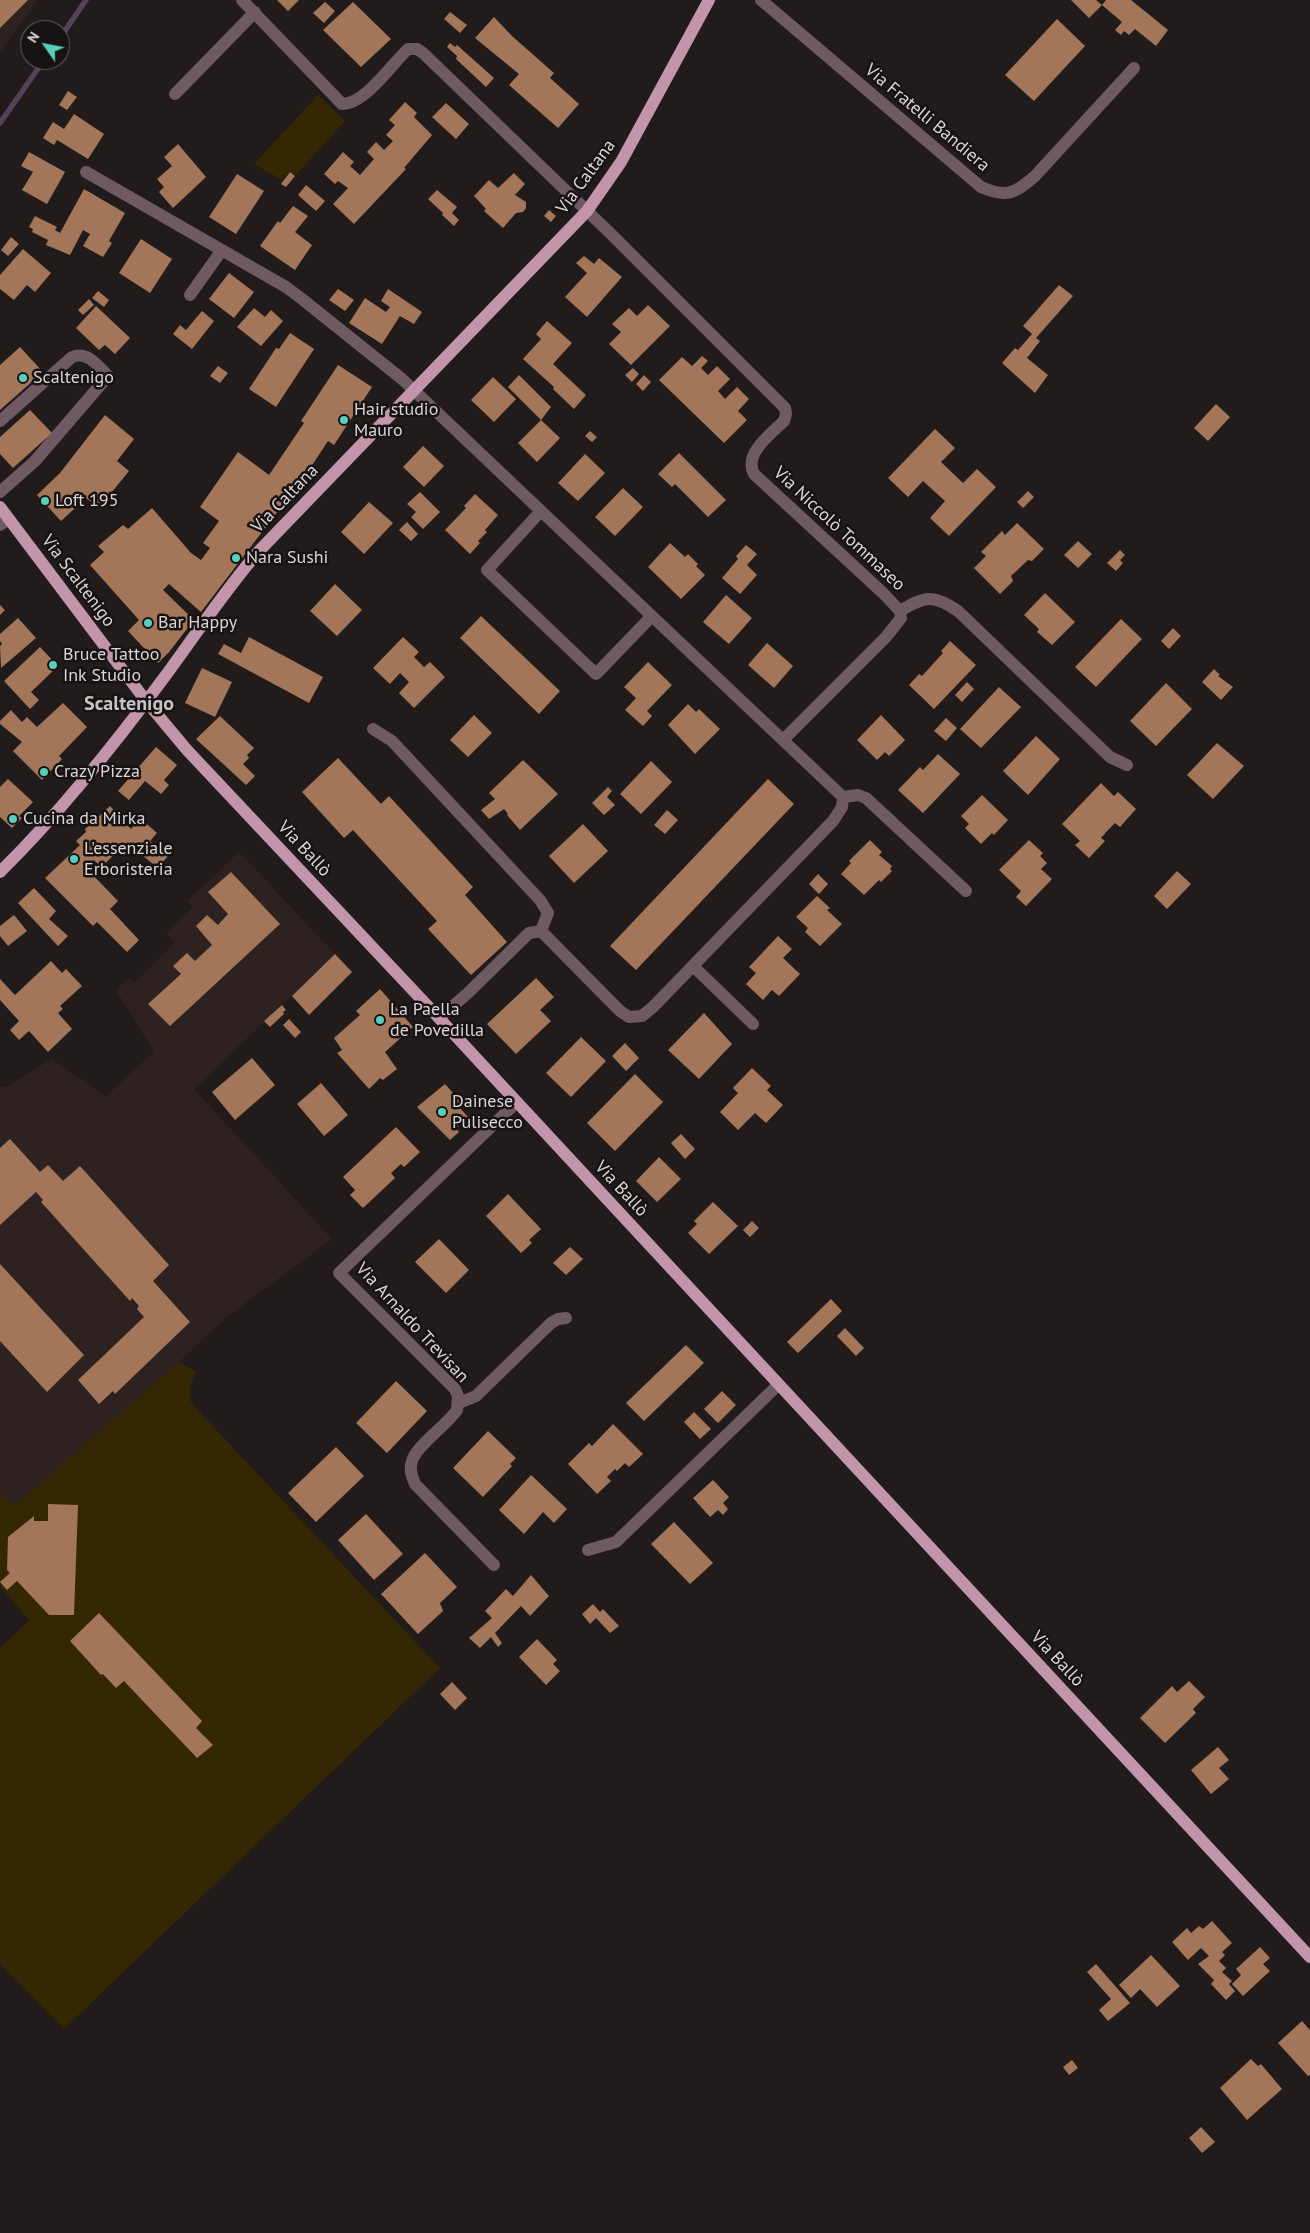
<!DOCTYPE html>
<meta charset="utf-8">
<style>
body{margin:0}
#map{position:relative;width:1310px;height:2233px;overflow:hidden;background:#211c1b;font-family:"PT Sans",sans-serif}
canvas{display:block}
.north{position:absolute;left:20px;top:20px;width:50px;height:50px;box-sizing:border-box;background:#181312;border:1px solid #666160;border-radius:50%;rotate:303deg;font-size:14px;font-weight:700;line-height:20px;text-align:center;color:#dad6d6}
.north::after{content:'';display:block;margin:auto;width:18px;height:22px;background:#5acebd;clip-path:polygon(50% 0,100% 100%,50% 72%,0 100%)}
</style>
<div id="map">
<canvas width="1310" height="2233"></canvas>
<div class="north">N</div>
</div>
<script>
const c = document.querySelector('canvas').getContext('2d');
c.lineJoin = 'round';
function paint(path, color) {
  c.fillStyle = color;
  c.fill(path, 'evenodd');
}
function strokePath(path, color, width, dash) {
  c.strokeStyle = color;
  c.lineWidth = width;
  c.lineCap = dash ? 'butt' : 'round';
  c.setLineDash(dash || []);
  c.stroke(path);
}
function drawText(font, color, halo, rows, align = 'center') {
  c.font = font + ' "PT Sans",sans-serif';
  c.lineWidth = 5;
  c.setLineDash([]);
  c.textBaseline = 'middle';
  c.strokeStyle = halo;
  c.fillStyle = color;
  for (const [text, x, y, turn = 0] of rows) {
    c.save();
    c.translate(x, y);
    c.rotate((+turn || 0) * Math.PI / 180);
    c.textAlign = isNaN(turn) ? turn : align;
    if (halo) c.strokeText(text, 0, 0);
    c.fillText(text, 0, 0);
    c.restore();
  }
}
paint(new Path2D(`
 M0 0H38L0 52Z
 M239 852 335 954 194 1089 332 1239 227 1317 179 1362 14 1506 0 1493V1086L5 1087 52 1059 106 1096 154 1052 116 990 129 978 135 983 175 943 166 933 193 907 187 901Z`), '#2e2221');
paint(new Path2D(`
 M318 95 345 121 296 175 290 171 282 180 254 164Z
 M179 1362 196 1372C190 1383 187 1392 192 1404L440 1668 64 2029 0 1964V1648L29 1620 0 1586V1493L14 1506Z`), '#352604');
strokePath(new Path2D(`
 M60 38 86 0
 M0 123 44 60`), '#534258', 5.5);
paint(new Path2D(`
 M0 0H28L0 28Z
 M277 0H299L288 11Z
 M1071 0H1096L1102 5 1089 18Z
 M1106 0H1131L1168 30 1156 46 1135 29 1129 35 1124 31 1121 35 1115 30 1122 22 1102 5Z
 M325 2 335 11 324 23 313 13Z
 M353 2 391 39 361 67 323 30Z
 M450 12 467 25 460 33 444 19Z
 M494 17 512 36 554 73 550 78 579 104 558 128 509 85 519 74 475 38Z
 M1057 19 1085 46 1034 101 1005 75Z
 M450 43 455 47 457 45 494 78 486 87 456 59 457 56 447 47Z
 M68 91 77 97 67 110 59 105Z
 M405 102 417 113 414 117 432 135 404 168 406 169 354 224 333 204 348 188 338 181 335 184 324 174 343 152 354 162 350 166 360 175 374 159 367 152 376 142 384 150 393 141 386 135 395 125 389 120Z
 M446 103 469 124 456 139 432 117Z
 M74 114 104 134 88 159 57 140 54 145 43 138 53 122 64 129Z
 M178 144 206 177 173 208 159 192 164 187 157 179 172 166 164 157Z
 M29 152 65 172 47 204 22 190 33 172 21 166Z
 M290 172 295 176 286 187 281 184Z
 M514 173 525 184 515 195 526 202V208L523 212 516 213 503 228 484 211 486 209 474 196 489 180 498 188Z
 M237 174 264 191 236 234 209 217Z
 M306 185 325 201 316 211 298 195Z
 M84 189 125 213 109 241 112 243 103 257 83 246 90 234 83 230 70 255 46 245 48 240 32 232 33 229 29 227 35 216 57 227 55 230 60 233Z
 M437 190 457 207 452 213 459 220 454 226 442 215 443 213 428 199Z
 M293 206 308 216 295 232 312 245 295 270 260 246 278 221 280 223Z
 M549 210 556 216 551 222 544 216Z
 M11 237 19 244 8 256 1 250Z
 M141 239 172 259 150 293 119 273Z
 M23 249 51 273 35 292 27 285 14 300 0 289V275Z
 M584 256 594 264 599 258 622 277 587 317 565 297 587 273 576 263Z
 M229 273 254 292 234 318 209 299Z
 M1059 285 1073 296 1036 338 1040 341 1027 358 1048 375 1035 393 1002 363 1015 348 1018 350 1032 334 1023 326Z
 M338 289 354 300 345 311 329 300Z
 M388 289 422 312 414 324 400 316 382 344 349 323 365 298 386 312 390 307 381 301Z
 M98 291 109 300 104 307 92 298Z
 M89 299 94 305 83 315 78 310Z
 M648 305 670 326 631 365 609 344 621 332 612 324 629 308 637 316Z
 M96 306 130 338 115 354 105 345 99 350 76 328Z
 M254 308 265 317 271 310 283 321 261 346 237 327Z
 M202 311 214 321 192 349 173 334 180 325 186 330Z
 M547 321 572 343 553 364 586 395 574 409 553 389 554 387 523 359 541 339 536 334Z
 M290 333 314 349 276 407 249 389 276 348 279 349Z
 M20 347 43 372 0 410V365Z
 M702 356 708 361 701 368 708 375 717 366 730 379 718 391 725 399 737 387 749 399 738 411 747 420 724 443 659 380 682 357 692 366Z
 M338 365 372 387 334 445 328 441 307 473 201 612 169 584 163 590 194 620 169 652 158 663 128 631 139 620 90 565 104 552 98 546 123 525 128 529 152 508 191 553 201 560 210 548 203 543 219 521 200 507 238 452 269 475 304 423 301 421Z
 M218 366 228 373 220 383 210 376Z
 M633 368 639 374 632 382 625 375Z
 M519 375 551 407 541 420 508 387Z
 M644 375 651 382 643 391 636 384Z
 M493 377 516 399 494 422 471 400Z
 M1216 404 1230 417 1208 441 1194 428Z
 M30 410 52 433 13 468 0 454V437Z
 M105 415 134 439 117 461 129 471 99 508 86 498 61 521 37 495 60 473Z
 M541 420 560 438 537 462 518 443Z
 M935 429 955 448 941 462 963 483 977 469 996 487 949 536 930 518 945 501 923 481 908 497 888 478Z
 M590 431 597 437 592 442 585 436Z
 M423 446 444 466 424 487 403 467Z
 M679 453 726 500 708 517 675 484 672 487 658 474Z
 M585 454 605 473 578 501 558 483Z
 M623 488 643 507 615 536 595 517Z
 M1028 491 1034 497 1023 508 1017 502Z
 M420 492 440 512 423 529 411 517 416 512 407 504Z
 M475 494 498 515 485 530 487 532 478 541 480 543 470 554 445 530 466 508 464 506Z
 M369 502 393 523 364 554 341 532Z
 M407 522 418 534 411 541 399 530Z
 M1017 523 1044 549 1032 561 1028 560 1011 576 1013 581 1000 594 974 568 986 556 981 552 1002 531 1005 535Z
 M1078 541 1092 554 1078 568 1064 555Z
 M670 543 685 557 688 554 698 564 696 566 705 575 681 599 648 567Z
 M746 545 757 554 747 565 757 575 740 594 722 578 738 559 736 556Z
 M1120 550 1125 555 1120 560 1123 563 1116 571 1107 563Z
 M335 584 362 610 337 636 310 611Z
 M1045 593 1075 622 1052 645 1037 632 1039 629 1024 615Z
 M726 595 752 618 729 644 703 622Z
 M0 605 5 610 0 615Z
 M481 616 560 691 539 714 460 638Z
 M18 618 36 638 1 668 0 646 2 644 0 641V634Z
 M1121 619 1142 639 1096 687 1075 667Z
 M1173 628 1181 636 1169 649 1161 641Z
 M249 637 323 677 309 703 218 654 224 644 241 653Z
 M403 637 419 652 414 657 424 667 430 662 445 677 414 708 399 693 409 682 400 673 390 684 373 668Z
 M950 641 976 665 934 709 909 685 919 674 922 676 943 653 941 651Z
 M767 643 793 666 774 688 748 665Z
 M40 647 58 666 31 692 39 700 30 709 4 681Z
 M648 662 672 685 647 711 652 716 643 726 625 710 636 698 624 687Z
 M202 668 232 682 215 717 185 703Z
 M1214 669 1220 675 1218 676 1233 687 1221 700 1202 682Z
 M967 682 974 689 962 702 955 695Z
 M1166 683 1192 709 1156 746 1130 721Z
 M999 687 1021 707 981 748 960 729Z
 M63 703 87 727 59 756 62 759 42 780 13 751 22 742 0 724V721L11 710 22 722 27 717 37 727Z
 M688 704 696 712 699 709 720 729 695 754 668 725Z
 M474 715 492 733 468 757 450 740Z
 M881 715 905 740 889 756 885 752 877 760 857 740Z
 M220 716 254 748 247 755 249 758 243 764 255 776 246 785 196 739Z
 M946 718 957 728 946 741 934 731Z
 M1036 736 1060 759 1028 795 1003 771Z
 M1217 743 1244 766 1213 799 1187 775Z
 M156 747 177 765 164 780 169 785 161 794 145 781 129 800 118 791Z
 M938 754 960 774 923 813 898 790 920 767 923 770Z
 M338 758 381 804 389 796 473 887 465 895 507 942 471 975 428 929 437 921 353 830 344 838 302 792Z
 M523 760 558 794 520 830 507 815 508 814 504 809 489 819 481 810 495 799 489 793Z
 M651 761 672 782 641 814 620 794Z
 M8 779 33 802 19 816 22 818 12 828 0 817V787Z
 M768 779 794 804 636 970 610 946Z
 M1101 783 1114 796 1118 792 1136 809 1120 827 1115 823 1108 830 1101 838 1105 841 1089 858 1075 845 1080 841 1062 824Z
 M608 787 612 791 607 797 615 805 604 815 592 803Z
 M982 795 1008 820 994 835 992 833 981 844 965 828 969 824 961 816Z
 M110 806 131 829 140 818 157 833 150 841 168 856 158 868 127 843 101 867 94 860 86 868 118 901 110 909 139 940 127 952 97 922 93 926 45 878 80 845 76 841 86 832 85 829Z
 M667 810 678 820 665 834 654 825Z
 M583 824 608 851 574 883 549 856Z
 M870 840 882 852 879 855 892 866 890 869 892 871 881 882 879 880 864 895 841 874 851 863 849 861Z
 M1029 840 1043 853 1040 856 1047 863 1041 869 1052 879 1026 906 1016 897 1021 891 999 870Z
 M1177 871 1191 884 1167 909 1154 896Z
 M231 872 280 924 170 1026 148 1004 181 974 173 966 187 953 195 961 212 945 196 926 207 915 218 925 228 914 208 892Z
 M818 874 828 884 819 894 809 884Z
 M34 888 56 911 49 919 68 936 58 946 18 903Z
 M817 896 830 908 827 910 842 924 820 946 805 932 808 928 796 917Z
 M14 915 27 931 8 946 0 936V926Z
 M778 936 792 949 783 958 800 974 779 996 772 990 763 1000 746 984 756 973 749 967Z
 M335 954 352 972 309 1015 292 996Z
 M51 961 62 973 66 969 82 986 60 1006 63 1009 58 1013 72 1029 48 1052 29 1031 19 1040 10 1030 19 1021 0 1000V979L15 995Z
 M536 978 554 997 540 1010 551 1021 516 1054 487 1024Z
 M380 989 413 1027 385 1052 397 1069 383 1080 380 1078 369 1089 337 1053 342 1050 334 1038 360 1015 356 1011Z
 M282 1005 286 1010 283 1012 284 1014 270 1027 264 1021Z
 M704 1013 732 1044 699 1079 668 1050Z
 M289 1019 301 1032 295 1038 283 1025Z
 M581 1037 606 1061 571 1097 546 1073Z
 M625 1043 639 1058 626 1071 612 1056Z
 M252 1058 275 1085 235 1120 212 1092Z
 M752 1068 771 1086 767 1090 783 1105 766 1123 755 1113 738 1130 720 1112 738 1093 733 1088Z
 M635 1074 663 1102 615 1151 587 1123Z
 M321 1083 348 1115 324 1136 297 1104Z
 M445 1084 463 1104 459 1107 468 1117 456 1128 459 1132 450 1140 417 1107Z
 M396 1127 420 1152 404 1167 401 1164 391 1173 395 1178 363 1208 350 1195 355 1190 343 1177Z
 M681 1134 695 1149 685 1159 671 1143Z
 M10 1139 40 1172 48 1165 63 1181 80 1166 169 1265 153 1281 190 1322 115 1394 113 1391 99 1404 78 1380 144 1317 137 1309 139 1306 132 1298 130 1301 41 1202 43 1200 36 1192 0 1225V1148Z
 M659 1157 681 1179 657 1202 636 1181Z
 M508 1194 541 1229 529 1240 532 1243 521 1253 486 1216Z
 M713 1202 738 1226 709 1254 688 1233 697 1224 694 1221Z
 M752 1221 759 1228 750 1237 743 1230Z
 M439 1239 469 1270 446 1293 415 1262Z
 M570 1247 583 1259 566 1275 553 1263Z
 M0 1264 84 1355 47 1392 0 1341Z
 M831 1299 842 1311 798 1353 787 1342Z
 M845 1328 864 1348 856 1356 837 1336Z
 M686 1345 704 1363 644 1421 626 1403Z
 M396 1381 427 1411 387 1453 356 1423Z
 M722 1391 736 1405 718 1423 704 1409Z
 M694 1412 711 1429 700 1439 684 1422Z
 M613 1424 643 1454 629 1467 625 1463 617 1471 615 1469 607 1477 611 1481 597 1494 568 1464 589 1443 592 1446Z
 M488 1431 516 1458 510 1464 512 1466 483 1497 453 1468Z
 M336 1447 364 1476 316 1522 288 1493Z
 M531 1475 567 1509 554 1523 543 1512 524 1534 499 1510Z
 M713 1480 729 1497 723 1503 728 1509 723 1515 718 1510 710 1517 693 1498Z
 M48 1504 78 1505 74 1615H49L17 1581 7 1590 0 1582 10 1573 7 1570 8 1537 34 1516V1521H48Z
 M366 1514 403 1554 374 1580 338 1540Z
 M674 1522 713 1563 690 1584 651 1544Z
 M425 1553 457 1587 440 1603 443 1611 418 1634 381 1594Z
 M531 1575 549 1596 530 1616 521 1606 495 1633 502 1643 498 1647 491 1637 480 1648 469 1638 492 1618 485 1611 506 1589 513 1596Z
 M593 1604 600 1612 603 1609 619 1626 610 1633 596 1618 590 1624 582 1614Z
 M99 1613 202 1721 196 1728 213 1745 197 1758 124 1681 116 1688 103 1674 101 1675 70 1641Z
 M537 1639 557 1660 553 1664 560 1671 546 1685 519 1657Z
 M1189 1681 1205 1697 1193 1709 1196 1713 1165 1743 1140 1718 1172 1686 1177 1692Z
 M452 1682 467 1698 455 1710 440 1694Z
 M1218 1747 1229 1760 1219 1768 1229 1779 1211 1794 1191 1770Z
 M1212 1921 1232 1943 1222 1952 1225 1955 1219 1961 1226 1968 1222 1972 1232 1981 1229 1984 1235 1991 1226 2000 1211 1984 1214 1980 1198 1964 1209 1956 1201 1948 1188 1960 1172 1942 1187 1928 1191 1933 1199 1926 1203 1929Z
 M1260 1947 1270 1958 1263 1964 1270 1971 1243 1996 1232 1984 1241 1975 1236 1969Z
 M1151 1955 1180 1986 1157 2007 1140 1989 1131 1998 1119 1985Z
 M1096 1964 1130 2003 1108 2021 1099 2010 1111 1999 1087 1972Z
 M1302 2021 1310 2030V2075L1308 2076 1278 2043Z
 M1251 2059 1258 2066 1261 2064 1282 2089 1247 2120 1220 2088Z
 M1072 2060 1078 2068 1069 2075 1063 2067Z
 M1201 2127 1215 2142 1202 2153 1189 2138Z`), '#a47659');
strokePath(new Path2D(`
 M242 0 342 104C365 104 391 65 408 49H417L423 53 610 233 785 408 786 414 784 421C771 434 743 454 754 474L883 593 900 611 901 618 886 637 783 740
 M761 0 981 187C1006 198 1015 194 1035 176L1134 68
 M175 94 255 12
 M86 172 286 287 302 299 402 379 541 511
 M190 295 222 250
 M0 421 72 357C88 351 97 365 108 376L35 461 0 492
 M0 525 9 519
 M900 611C925 596 933 594 958 611L1110 757 1127 765
 M652 616 596 674 487 570 541 511 843 797 858 795 866 798 966 891
 M373 729 392 741 540 900 548 913 541 931
 M541 931 620 1011 629 1017 642 1016 653 1007 833 821 842 807 843 797
 M693 966 753 1024
 M439 1018 468 993 529 933 541 931
 M459 1403 476 1396 551 1323 558 1319 566 1318
 M588 1550 616 1542 778 1385
 M494 1565 415 1484C412 1477 409 1469 412 1461 416 1446 447 1425 457 1410L458 1396 455 1389 339 1273 517 1102`), '#6f5963', 12);
strokePath(new Path2D(`
 M0 507 146 701 187 750 439 1018 1310 1957
 M0 872C61 812 115 744 166 675 197 633 225 590 259 551L587 211 621 162 709 0`), '#c295aa', 12);
for (const [x, y, r, color] of [
 [23,378,5,"#5acebd"],
 [344,420,5,"#5acebd"],
 [45,501,5,"#5acebd"],
 [236,558,5,"#5acebd"],
 [148,623,5,"#5acebd"],
 [53,665,5,"#5acebd"],
 [44,772,5,"#5acebd"],
 [13,819,5,"#5acebd"],
 [74,859,5,"#5acebd"],
 [380,1020,5,"#5acebd"],
 [442,1112,5,"#5acebd"]
]) {
  const dot = new Path2D();
  dot.arc(x, y, r, 0, 2 * Math.PI);
  c.fillStyle = color;
  c.fill(dot);
  strokePath(dot, '#181312', 2);
}
drawText('18px', '#dad6d6', '#181312', [
 ["Via Fratelli Bandiera",927,118,40],
 ["Via Caltana",586,177,-54],
 ["Via Caltana",285,499,-46],
 ["Via Niccolò Tommaseo",839,529,43],
 ["Via Scaltenigo",78,581,53],
 ["Via Ballò",304,849,47],
 ["Via Ballò",621,1189,47],
 ["Via Arnaldo Trevisan",412,1323,47],
 ["Via Ballò",1057,1659,47]
]);
drawText('18px', '#dad6d6', '#181312', [
 ["Scaltenigo",33,378],
 ["Hair studio",354,410],
 ["Mauro",354,431],
 ["Loft 195",55,501],
 ["Nara Sushi",246,558],
 ["Bar Happy",158,623],
 ["Bruce Tattoo",63,655],
 ["Ink Studio",63,676],
 ["Crazy Pizza",54,772],
 ["Cucina da Mirka",23,819],
 ["L'essenziale",84,849],
 ["Erboristeria",84,870],
 ["La Paella",390,1010],
 ["de Povedilla",390,1031],
 ["Dainese",452,1102],
 ["Pulisecco",452,1123]
], 'left');
drawText('bold 20px', '#cbc3c3', '#181312', [
 ["Scaltenigo",129,704]
]);
</script>
